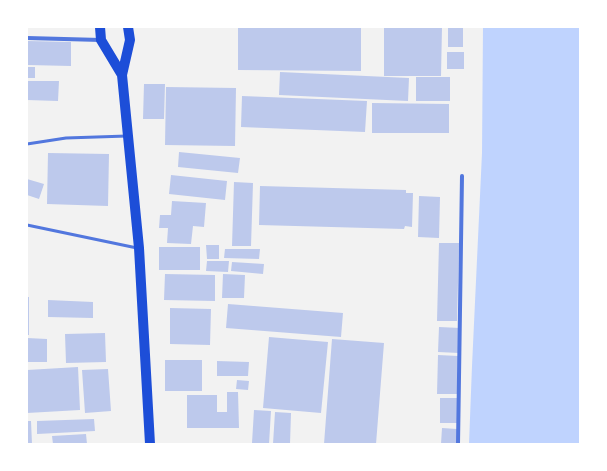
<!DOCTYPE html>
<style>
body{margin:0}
#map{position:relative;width:607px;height:471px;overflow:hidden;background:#f2f2f2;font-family:"DejaVu Sans",sans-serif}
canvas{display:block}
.frame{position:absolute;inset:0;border:28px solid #fff;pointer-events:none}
</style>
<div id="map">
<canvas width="607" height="471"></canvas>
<div class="frame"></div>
</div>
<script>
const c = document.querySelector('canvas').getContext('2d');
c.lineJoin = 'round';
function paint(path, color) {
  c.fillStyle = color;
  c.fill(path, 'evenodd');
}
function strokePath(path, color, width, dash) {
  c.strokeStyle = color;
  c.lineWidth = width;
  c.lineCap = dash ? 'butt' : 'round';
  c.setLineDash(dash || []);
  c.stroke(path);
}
paint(new Path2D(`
 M483 27H580V444H469L472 366 482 153Z`), '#bfd3fe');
paint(new Path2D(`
 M238 27H361V71L238 70Z
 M384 27H442L441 76H384Z
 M448 27H463V47H448Z
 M28 41 71 42V66L28 65Z
 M447 52H464V69H447Z
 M27 67H35V78H27Z
 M280 72 409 78 408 101 279 95Z
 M416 77H450V101H416Z
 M27 81H59L58 101 27 100Z
 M144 84H165L164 119H143Z
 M166 87 236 88 235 146 165 145Z
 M242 96 367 101 365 132 241 127Z
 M372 103 449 104V133H372Z
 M179 152 240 158 238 173 178 167Z
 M48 153 109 154 108 206 47 204Z
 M171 175 227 181 225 200 169 194Z
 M27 179 44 184 39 199 27 195Z
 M234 182 253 183 251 246H232Z
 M260 186 406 190V193H413L412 227 405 226 404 229 259 225Z
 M419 196 440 197 439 238 418 237Z
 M172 201 206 203 204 227 193 226 191 244 167 243 168 228H159L160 215H171Z
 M439 243H459L457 321H437Z
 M206 245H219V259H207Z
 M159 247H200V270H159Z
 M225 249H260L259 259 224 258Z
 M207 261H229L228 272 206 271Z
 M232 262 264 264 263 274 231 271Z
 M165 274 215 275V301L164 300Z
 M223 274 245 275 244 298H222Z
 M27 297H29V335H27Z
 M48 300 93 302V318L48 317Z
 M228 304 343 313 341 337 226 328Z
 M170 308 211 309 210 345 170 344Z
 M439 327 460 328 459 353 438 352Z
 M105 333 106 362 66 363 65 334Z
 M269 337 328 342 321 413 263 408Z
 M27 338 47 339V362H27Z
 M332 339 384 343 376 444H324Z
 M438 355 458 356 457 394H437Z
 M165 360H202V391H165Z
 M217 361 249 362 248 376H217Z
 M78 367 80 410 27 413V370Z
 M108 369 111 411 85 413 82 370Z
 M237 380 249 381 248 390 236 389Z
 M227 392H238L239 428H187V395H217V412H227Z
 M440 398H458V423H440Z
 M254 410 271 411 269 444 252 443Z
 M275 412 291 413 290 444H273Z
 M94 419 95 431 37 434V421Z
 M27 421H31L32 444H27Z
 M442 428 457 429V444H441Z
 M86 434 87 444H53L52 436Z`), '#bdc9ec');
strokePath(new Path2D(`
 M27 144 66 138 127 136
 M27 225 137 248`), '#5277de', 3);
strokePath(new Path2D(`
 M27 38 101 40
 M458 444 462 176`), '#5277de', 4);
strokePath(new Path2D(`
 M100 27 101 40 122 75
 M128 27 130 40 122 75 139 248 150 444`), '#1d4ed8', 10);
</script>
